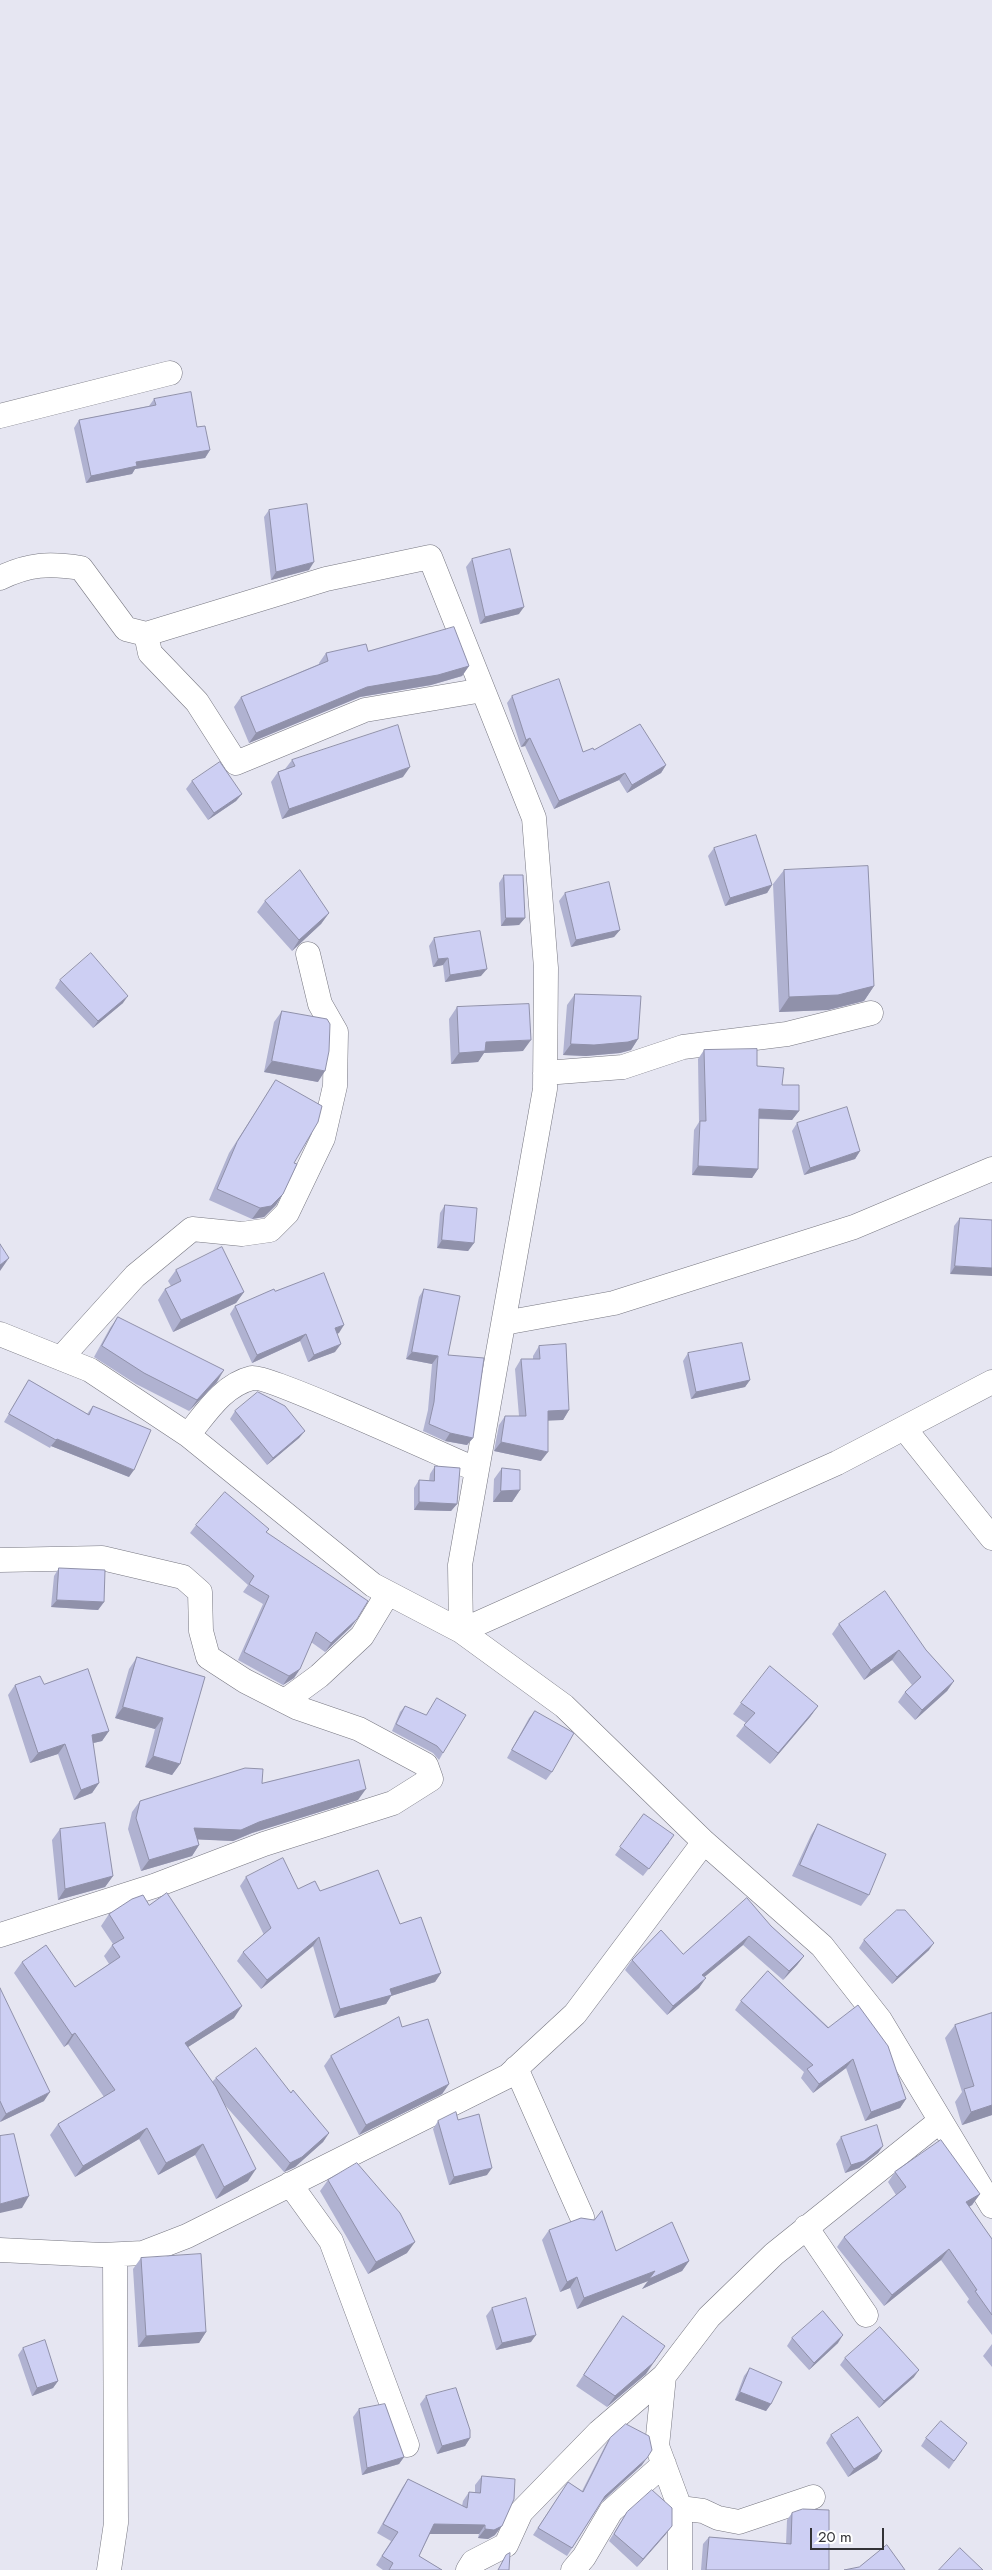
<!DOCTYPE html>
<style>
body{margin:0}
#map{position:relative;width:992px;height:2570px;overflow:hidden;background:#e6e6f2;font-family:Jost,sans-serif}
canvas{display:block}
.scale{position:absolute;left:810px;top:2528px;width:74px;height:22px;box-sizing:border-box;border:2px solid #323236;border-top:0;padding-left:6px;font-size:15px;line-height:18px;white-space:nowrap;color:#323236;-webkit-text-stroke:4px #fff;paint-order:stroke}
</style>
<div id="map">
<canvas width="992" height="2570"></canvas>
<div class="scale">20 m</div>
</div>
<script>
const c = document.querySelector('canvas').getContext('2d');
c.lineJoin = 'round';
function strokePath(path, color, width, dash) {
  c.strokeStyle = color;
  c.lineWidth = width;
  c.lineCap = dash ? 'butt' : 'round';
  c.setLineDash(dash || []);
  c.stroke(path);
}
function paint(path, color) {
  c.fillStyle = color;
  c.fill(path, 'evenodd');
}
const street = new Path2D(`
 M0 416 170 373
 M0 578C29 564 49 563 81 568L126 629 146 634 326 579 430 557 534 818 546 968 545 1089 460 1565 461 1631 837 1463 992 1382
 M146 634 150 653 197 702 236 763 365 710 483 690
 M545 1073 623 1067 683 1047 787 1034 871 1013
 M504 1323 614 1303 854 1227 992 1169
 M0 1334 90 1370 188 1435 373 1585 461 1631 564 1706 704 1842 822 1946 880 2020 992 2206
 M61 1358 135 1276 192 1229 242 1234 270 1230 287 1213 323 1138 335 1086 336 1032 320 1004 308 954
 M904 1428 992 1538
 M188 1435C206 1413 223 1385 252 1378 268 1375 449 1458 477 1470
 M0 1560 102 1558 183 1577 200 1592 201 1631 208 1657 245 1681 298 1708 359 1729 426 1765 431 1779 393 1803 264 1844 154 1886 0 1935
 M285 1701 319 1676 362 1636 388 1593
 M516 2068 582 2217
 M290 2184 331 2241 407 2445
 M806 2227 866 2315
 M0 2250 102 2255 143 2253 187 2236 508 2076 575 2014 704 1842
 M680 2508 703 2511 718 2518 739 2522 813 2497
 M109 2570 116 2523 115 2255
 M468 2570 473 2562 506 2545 521 2512 599 2432 664 2376
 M573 2570 584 2557 611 2511 664 2464
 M680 2570V2508L657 2446 664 2376 709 2317 774 2254 940 2121`);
strokePath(street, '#777781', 25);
strokePath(street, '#fff', 24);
paint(new Path2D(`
 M154 399 197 427 210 450 205 458 135 469 132 474 86 483 74 428 79 420 149 406Z
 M269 510 309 570 271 580 264 517Z
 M472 559 519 614 480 624 466 567Z
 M368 651 469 666 462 676 431 685 360 697 249 743 234 707 241 697 319 664V663L326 653Z
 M512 696 583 752 594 750 666 765 661 773 627 793 619 780 554 809 525 746 521 747 507 703Z
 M292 760 403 777 282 819 271 782 278 772 285 769Z
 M192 781 242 794 236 801 208 820 186 789Z
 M714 848 772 885 767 893 725 906 708 856Z
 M784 870 874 986 864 1001 828 1010 779 1012 773 884Z
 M504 875 525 918 519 925 501 926 499 883Z
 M565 893 620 930 614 937 571 947 559 901Z
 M265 901 329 913 321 924 292 951 257 912Z
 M434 938 481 976 445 982 443 965 433 967 429 946Z
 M60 980 123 1003 93 1028 55 988Z
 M575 994 638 1039 631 1050 620 1053 586 1056 563 1055 567 1005Z
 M457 1007 523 1051 484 1053 478 1062 451 1064 449 1019Z
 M282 1011 318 1082 264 1072 274 1022Z
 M704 1050 757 1066 782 1085 799 1111 792 1120 759 1119 758 1169 752 1178 692 1175 694 1130 699 1122 698 1059Z
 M276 1080 294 1163 276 1205 264 1217 252 1219 209 1200 229 1153Z
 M797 1123 860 1151 855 1159 804 1175 792 1131Z
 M445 1205 474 1243 468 1251 437 1248 440 1213Z
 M960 1218 992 1220 950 1274 954 1226Z
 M176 1270 244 1292 236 1303 173 1332 158 1300 165 1289 171 1286 168 1281Z
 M424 1289 448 1355 473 1438 467 1445 445 1441 423 1431 428 1410 432 1364 406 1359 419 1297Z
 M275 1291 339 1333 337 1334 335 1352 308 1362 300 1341 252 1363 230 1314 235 1306Z
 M118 1317 217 1382 189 1411 136 1384 94 1357 110 1328Z
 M539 1346 569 1410 563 1420H548L541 1461 494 1451 499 1425 505 1416H519L515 1369 521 1359H533V1356Z
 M688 1353 750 1380 745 1387 691 1399 683 1361Z
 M29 1380 87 1414 93 1406 129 1477 51 1446 50 1448 4 1422 24 1388Z
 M235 1411 305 1431 299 1438 267 1465 230 1419Z
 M435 1466 457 1504 451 1511 414 1510V1488L419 1480 429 1481 430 1474Z
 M502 1468 520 1490 512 1502H493L494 1479Z
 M196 1525 269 1529 266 1533 357 1619 351 1627 325 1652 311 1642 300 1669 294 1678 283 1685 238 1660 263 1604 243 1592 248 1585 190 1533Z
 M59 1568 104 1602 98 1610 51 1607 54 1576Z
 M839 1624 926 1650 954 1681 947 1691 915 1720 898 1702 905 1692 912 1685 892 1660 864 1680 832 1634Z
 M137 1657 205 1677 180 1764 172 1775 145 1767 155 1729 115 1718 129 1669Z
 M44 1684 109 1731 102 1741 93 1743 99 1783 92 1793 74 1800 58 1754 30 1763 8 1695 15 1685Z
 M741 1703 818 1706 810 1717 770 1764 736 1736 746 1723 733 1714Z
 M405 1706 443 1753 439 1760 433 1753 392 1731 400 1712Z
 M535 1711 552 1772 546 1780 507 1758 529 1718Z
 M262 1783 358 1800 252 1833 233 1841 198 1839 199 1845 192 1856 141 1871 128 1829 132 1812 140 1801Z
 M644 1814 669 1843 643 1876 615 1855Z
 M818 1824 869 1895 861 1906 792 1876 811 1835Z
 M60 1829 113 1876 105 1887 58 1900 52 1840Z
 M246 1877 298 1889 320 1891 400 1924 441 1973 435 1982 391 1996 386 2004 334 2018 313 1946 261 1989 237 1961 243 1952 264 1935 240 1886Z
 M149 1905 234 2018 188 2047 212 2082 216 2078 291 2093 329 2133 323 2142 295 2167 284 2172 224 2104 248 2181 216 2199 195 2155 158 2175 139 2139 75 2177 50 2135 58 2124 104 2097 68 2044 64 2047 14 1973 22 1962 75 1987 109 1964 104 1956 113 1944 101 1926 109 1914Z
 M771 1926 804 1956 797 1965 783 1980 743 1945 704 1977 699 1988 667 2015 625 1970 632 1960 683 1954Z
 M864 1940 929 1950 892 1984 859 1948Z
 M768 1971 906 2099 900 2108 865 2121 846 2068 813 2093 801 2078 804 2072 735 2010 741 2001Z
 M0 1988 44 2101 0 2122Z
 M992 2013V2115L962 2125 955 2102 962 2092 945 2038 955 2025Z
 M331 2056 449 2084 442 2094 359 2135 324 2066Z
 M458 2120 487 2175 449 2185 433 2129 438 2121Z
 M841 2137 883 2146 878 2153 859 2168 845 2173 836 2144Z
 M895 2172 980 2194 972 2205 969 2207 992 2239V2335L967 2302 969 2299 941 2260 884 2306 837 2247 844 2237 896 2195 888 2182Z
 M328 2180 407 2253 368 2274 320 2191Z
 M549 2230 616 2251 689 2261 682 2271 642 2289 648 2281 577 2309 570 2288 560 2292 542 2240Z
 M141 2258 206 2332 199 2343 138 2347 133 2269Z
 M492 2308 531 2342 496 2350 486 2316Z
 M623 2316 646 2374 607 2407 576 2386Z
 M792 2338 838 2343 809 2370 787 2346Z
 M992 2344V2367L983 2356Z
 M23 2348 58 2381 53 2388 32 2396 18 2355Z
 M845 2358 914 2377 879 2408 840 2365Z
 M750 2368 771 2404 766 2411 735 2400 744 2376Z
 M426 2396 470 2438 465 2446 437 2454 420 2404Z
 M359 2409 404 2457 399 2464 362 2475 353 2417Z
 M831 2435 882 2451 877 2459 848 2477 826 2443Z
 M610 2438 642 2465 601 2503 567 2556 533 2535 568 2482 582 2491 605 2446Z
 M926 2438 967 2443 949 2469 921 2446Z
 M482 2476 495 2535 488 2539 478 2538 479 2534H430L419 2556 442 2570H383L376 2565 391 2541 377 2533 402 2488 408 2479 462 2506 463 2501 469 2492H475V2485Z
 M627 2512 666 2534 637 2567 609 2541Z
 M792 2513 829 2570H701L703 2544 709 2537 786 2544 787 2520Z`), '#b0b2d1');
paint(new Path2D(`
 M210 450 205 458 135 469 132 474 86 483 91 476 136 462Z
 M314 562 309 570 271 580 276 572Z
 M524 607 519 614 480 624 485 617Z
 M469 666 462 676 431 685 360 697 249 743 256 733 367 687Z
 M530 738 525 746 521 747 526 740Z
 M666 765 661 773 627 793 632 785Z
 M410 767 403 777 282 819 289 809Z
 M625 773 619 780 554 809 559 801Z
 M242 794 236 801 208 820 214 813Z
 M772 885 767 893 725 906 730 898Z
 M329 913 321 924 292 951 299 940Z
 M506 918H525L519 925 501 926Z
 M620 930 614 937 571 947 576 940Z
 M448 958 443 965 433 967 438 959Z
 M487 969 481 976 445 982 450 975Z
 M874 986 864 1001 828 1010 779 1012 789 997Z
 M128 996 123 1003 93 1028 98 1021Z
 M638 1039 631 1050 620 1053 586 1056 563 1055 571 1044Z
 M531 1040 523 1051 484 1053 478 1062 451 1064 459 1053 486 1042Z
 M272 1061 325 1071 318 1082 264 1072Z
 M759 1109 799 1111 792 1120 752 1118Z
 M860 1151 855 1159 804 1175 810 1168Z
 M698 1166 758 1169 752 1178 692 1175Z
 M283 1194 276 1205 264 1217 252 1219 260 1208Z
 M442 1240 474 1243 468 1251 437 1248Z
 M9 1258 0 1271V1265Z
 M955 1266 992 1268V1276L950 1274Z
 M244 1292 236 1303 173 1332 181 1320Z
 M344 1325 339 1333 329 1336 335 1328Z
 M306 1334 300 1341 252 1363 257 1355Z
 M341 1344 335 1352 308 1362 314 1355Z
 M412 1352 438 1356 432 1364 406 1359Z
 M224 1370 217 1382 189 1411 197 1400Z
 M750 1380 745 1387 691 1399 696 1392Z
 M569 1410 563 1420 542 1421 548 1411Z
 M305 1431 299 1438 267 1465 273 1458Z
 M450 1433 473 1438 467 1445 445 1441Z
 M57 1439 134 1470 129 1477 51 1446Z
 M501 1442 548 1452 541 1461 494 1451Z
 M520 1490 512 1502H493L501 1491Z
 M419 1502 457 1504 451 1511 414 1510Z
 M57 1600 104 1602 98 1610 51 1607Z
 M357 1619 351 1627 325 1652 331 1643Z
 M899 1650 892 1660 864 1680 871 1670Z
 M300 1669 294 1678 283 1685 289 1676Z
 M954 1681 947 1691 915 1720 922 1710Z
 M818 1706 810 1717 770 1764 778 1753Z
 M123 1707 163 1718 155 1729 115 1718Z
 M109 1731 102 1741 85 1745 92 1735Z
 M65 1744 58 1754 30 1763 38 1753Z
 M153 1756 180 1764 172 1775 145 1767Z
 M99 1783 92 1793 74 1800 81 1790Z
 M366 1789 358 1800 252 1833 233 1841 186 1839 194 1828 259 1822Z
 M199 1845 192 1856 141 1871 149 1860Z
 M113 1876 105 1887 58 1900 65 1889Z
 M749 1936 743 1945 696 1984 702 1975Z
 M319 1937 313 1946 261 1989 267 1980Z
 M934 1943 929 1950 892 1984 897 1977Z
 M804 1956 797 1965 783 1980 789 1971Z
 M441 1973 435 1982 391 1996 386 2004 334 2018 340 2009 390 1989Z
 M706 1978 699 1988 667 2015 673 2006Z
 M242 2006 234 2018 177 2054 185 2043Z
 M75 2033 68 2044 64 2047 72 2035Z
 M853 2059 846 2068 813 2093 819 2084Z
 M449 2084 442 2094 359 2135 366 2125Z
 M50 2092 44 2101 0 2122 6 2114Z
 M906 2099 900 2108 865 2121 871 2112Z
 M992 2105V2115L962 2125 971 2112Z
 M147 2128 139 2139 75 2177 83 2166Z
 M329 2133 323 2142 295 2167 284 2172 290 2163Z
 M203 2144 195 2155 158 2175 166 2163Z
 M883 2146 878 2153 859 2168 845 2173 851 2165Z
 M492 2168 487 2175 449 2185 454 2177Z
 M256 2169 248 2181 216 2199 224 2187Z
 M980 2194 972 2205 958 2213 966 2202Z
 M29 2196 22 2208 0 2213V2204Z
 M415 2242 407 2253 368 2274 376 2262Z
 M949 2249 941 2260 884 2306 892 2295Z
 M689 2261 682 2271 642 2289 648 2281 577 2309 584 2298 655 2271Z
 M577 2277 570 2288 560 2292 567 2282Z
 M206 2332 199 2343 138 2347 146 2336Z
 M536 2335 531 2342 496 2350 502 2343Z
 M843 2335 838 2343 809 2370 814 2363Z
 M665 2346 646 2374 607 2407 615 2396Z
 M919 2370 914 2377 879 2408 884 2401Z
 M58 2381 53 2388 32 2396 37 2388Z
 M740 2392 771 2404 766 2411 735 2400Z
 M470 2438 465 2446 437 2454 442 2446Z
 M882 2451 877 2459 848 2477 854 2469Z
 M404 2457 399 2464 362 2475 367 2468Z
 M647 2458 642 2465 599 2504 605 2496Z
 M434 2524 485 2525 479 2534H428Z
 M502 2526 495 2535 488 2539 478 2538 485 2529Z
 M672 2526 666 2534 637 2567 643 2559Z`), '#9091aa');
const building = new Path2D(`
 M191 392 197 427 205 426 210 450 136 462 137 466 91 476 79 420 156 405 154 399Z
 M307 504 314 562 276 572 269 510Z
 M510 549 524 607 485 617 472 559Z
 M454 627 469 666 438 675 367 687 256 733 241 697 328 661 326 653 366 644 368 651Z
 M559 679 583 752 593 748 594 750 640 724 666 765 632 785 625 773 559 801 530 738 526 740 512 696Z
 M398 725 410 767 289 809 278 772 295 766 292 760Z
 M220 762 242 794 214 813 192 781Z
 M756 835 772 885 730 898 714 848Z
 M868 866 874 986 838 995 789 997 784 870Z
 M300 870 329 913 299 940 265 901Z
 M504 875H523L525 918H506Z
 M609 882 620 930 576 940 565 893Z
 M480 931 487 969 450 975 448 958 438 959 434 938Z
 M91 953 128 996 98 1021 60 980Z
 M575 994 641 996 638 1039 628 1042 594 1045 571 1044Z
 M529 1004 531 1040 486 1042 485 1051 459 1053 457 1007Z
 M282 1011 327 1019 330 1024 329 1051 325 1071 272 1061Z
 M757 1049V1066L784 1068 782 1085H799V1111L759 1109 758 1169 698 1166 700 1121H706L704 1050Z
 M276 1080 322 1106 318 1122 294 1163 297 1164 283 1194 271 1206 260 1208 217 1189 237 1142Z
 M847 1107 860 1151 810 1168 797 1123Z
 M445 1205 477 1208 474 1243 442 1240Z
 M960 1218 992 1220V1268L955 1266Z
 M0 1244 9 1258 0 1265Z
 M222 1247 244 1292 181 1320 165 1289 181 1281 176 1270Z
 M324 1273 344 1325 335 1328 341 1344 314 1355 306 1334 257 1355 235 1306 274 1289 275 1291Z
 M424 1289 460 1296 448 1355 484 1358 473 1438 450 1433 429 1424 434 1402 438 1356 412 1352Z
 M118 1317 224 1370 197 1400 144 1373 102 1346Z
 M742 1343 750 1380 696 1392 688 1353Z
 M566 1344 569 1410 548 1411V1452L501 1442 505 1416H526L521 1359H540L539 1346Z
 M29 1380 89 1415 93 1406 151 1430 134 1470 57 1439 56 1440 9 1414Z
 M258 1392 285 1406 305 1431 273 1458 235 1411Z
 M435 1466 460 1468 457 1504 419 1502V1480L434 1481Z
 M502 1468 520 1470V1490L501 1491Z
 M225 1492 269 1529 266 1532 368 1601 357 1619 331 1643 316 1632 300 1669 289 1676 244 1652 269 1596 249 1584 254 1576 196 1525Z
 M59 1568 105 1570 104 1602 57 1600Z
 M885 1591 926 1650 954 1681 922 1710 905 1692 921 1677 899 1650 871 1670 839 1624Z
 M137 1657 205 1677 180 1764 153 1756 163 1718 123 1707Z
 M770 1666 818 1706 778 1753 744 1725 755 1713 741 1703Z
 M88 1669 109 1731 92 1735 99 1783 81 1790 65 1744 38 1753 15 1685 40 1676 44 1684Z
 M437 1698 466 1715 443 1753 437 1746 396 1724 405 1706 426 1715Z
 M535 1711 574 1733 552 1772 512 1750Z
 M359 1760 366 1789 259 1822 241 1830 194 1828 199 1845 149 1860 136 1818 140 1801 245 1768 263 1769 262 1783Z
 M644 1814 674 1835 649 1869 620 1847Z
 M105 1823 113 1876 65 1889 60 1829Z
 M818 1824 886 1854 869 1895 800 1865Z
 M283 1858 298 1889 315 1881 320 1891 378 1870 400 1924 421 1917 441 1973 390 1989 392 1995 340 2009 319 1937 267 1980 243 1952 271 1928 246 1877Z
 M167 1893 242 2006 185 2043 216 2087 256 2169 224 2187 203 2144 166 2163 147 2128 83 2166 58 2124 115 2090 75 2033 72 2035 22 1962 46 1945 75 1987 120 1957 112 1945 124 1938 109 1914 132 1899 143 1895 149 1905Z
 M747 1898 771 1926 804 1956 789 1971 749 1936 702 1975 706 1978 673 2006 632 1960 661 1930 683 1954Z
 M897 1910H905L934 1943 897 1977 864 1940Z
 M768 1971 828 2028 858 2005 888 2046 906 2099 871 2112 853 2059 819 2084 807 2069 813 2065 741 2001Z
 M0 1988 50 2092 6 2114 0 2101Z
 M992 2013V2105L971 2112 964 2089 974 2086 955 2025Z
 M399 2017 402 2027 428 2019 449 2084 366 2125 331 2056Z
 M256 2048 291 2093 293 2090 329 2133 302 2157 290 2163 216 2078Z
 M456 2112 458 2120 479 2114 492 2168 454 2177 438 2121Z
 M877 2125 883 2146 864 2161 851 2165 841 2137Z
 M14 2134 29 2196 0 2204V2136Z
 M941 2140 980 2194 966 2202 992 2239V2315L975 2291 977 2290 949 2249 892 2295 844 2237 906 2187 895 2172Z
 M357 2163 400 2213 415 2242 376 2262 328 2180Z
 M602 2211 616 2251 672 2222 689 2261 649 2279 655 2271 584 2298 577 2277 567 2282 549 2230 581 2218 594 2220Z
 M201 2254 206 2332 146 2336 141 2258Z
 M526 2298 536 2335 502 2343 492 2308Z
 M823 2311 843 2335 814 2363 792 2338Z
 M623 2316 665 2346 653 2363 615 2396 584 2375Z
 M880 2327 919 2370 884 2401 845 2358Z
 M45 2340 58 2381 37 2388 23 2348Z
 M750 2368 782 2382 771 2404 740 2392Z
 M456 2388 470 2430V2438L442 2446 426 2396Z
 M385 2404 404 2457 367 2468 359 2409Z
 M858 2417 882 2451 854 2469 831 2435Z
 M941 2421 967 2443 954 2461 926 2438Z
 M626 2424 649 2436 652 2450 647 2458 605 2496 572 2548 538 2528 568 2482 583 2492 610 2438Z
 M482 2476 515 2479 514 2499 502 2526 494 2530 485 2529V2525L434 2524 419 2556 442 2570H389L393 2563 382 2556 398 2532 383 2524 408 2479 467 2508 469 2492 480 2493Z
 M652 2490 672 2508V2526L643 2559 614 2534 627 2512Z
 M803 2509 829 2510V2570H706L709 2537 791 2544 792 2513Z
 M887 2545 905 2570H844L859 2567Z
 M960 2548 983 2570H939Z
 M510 2553 509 2570H498L506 2555Z`);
paint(building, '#cdcff3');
strokePath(building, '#9091aa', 1);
</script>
